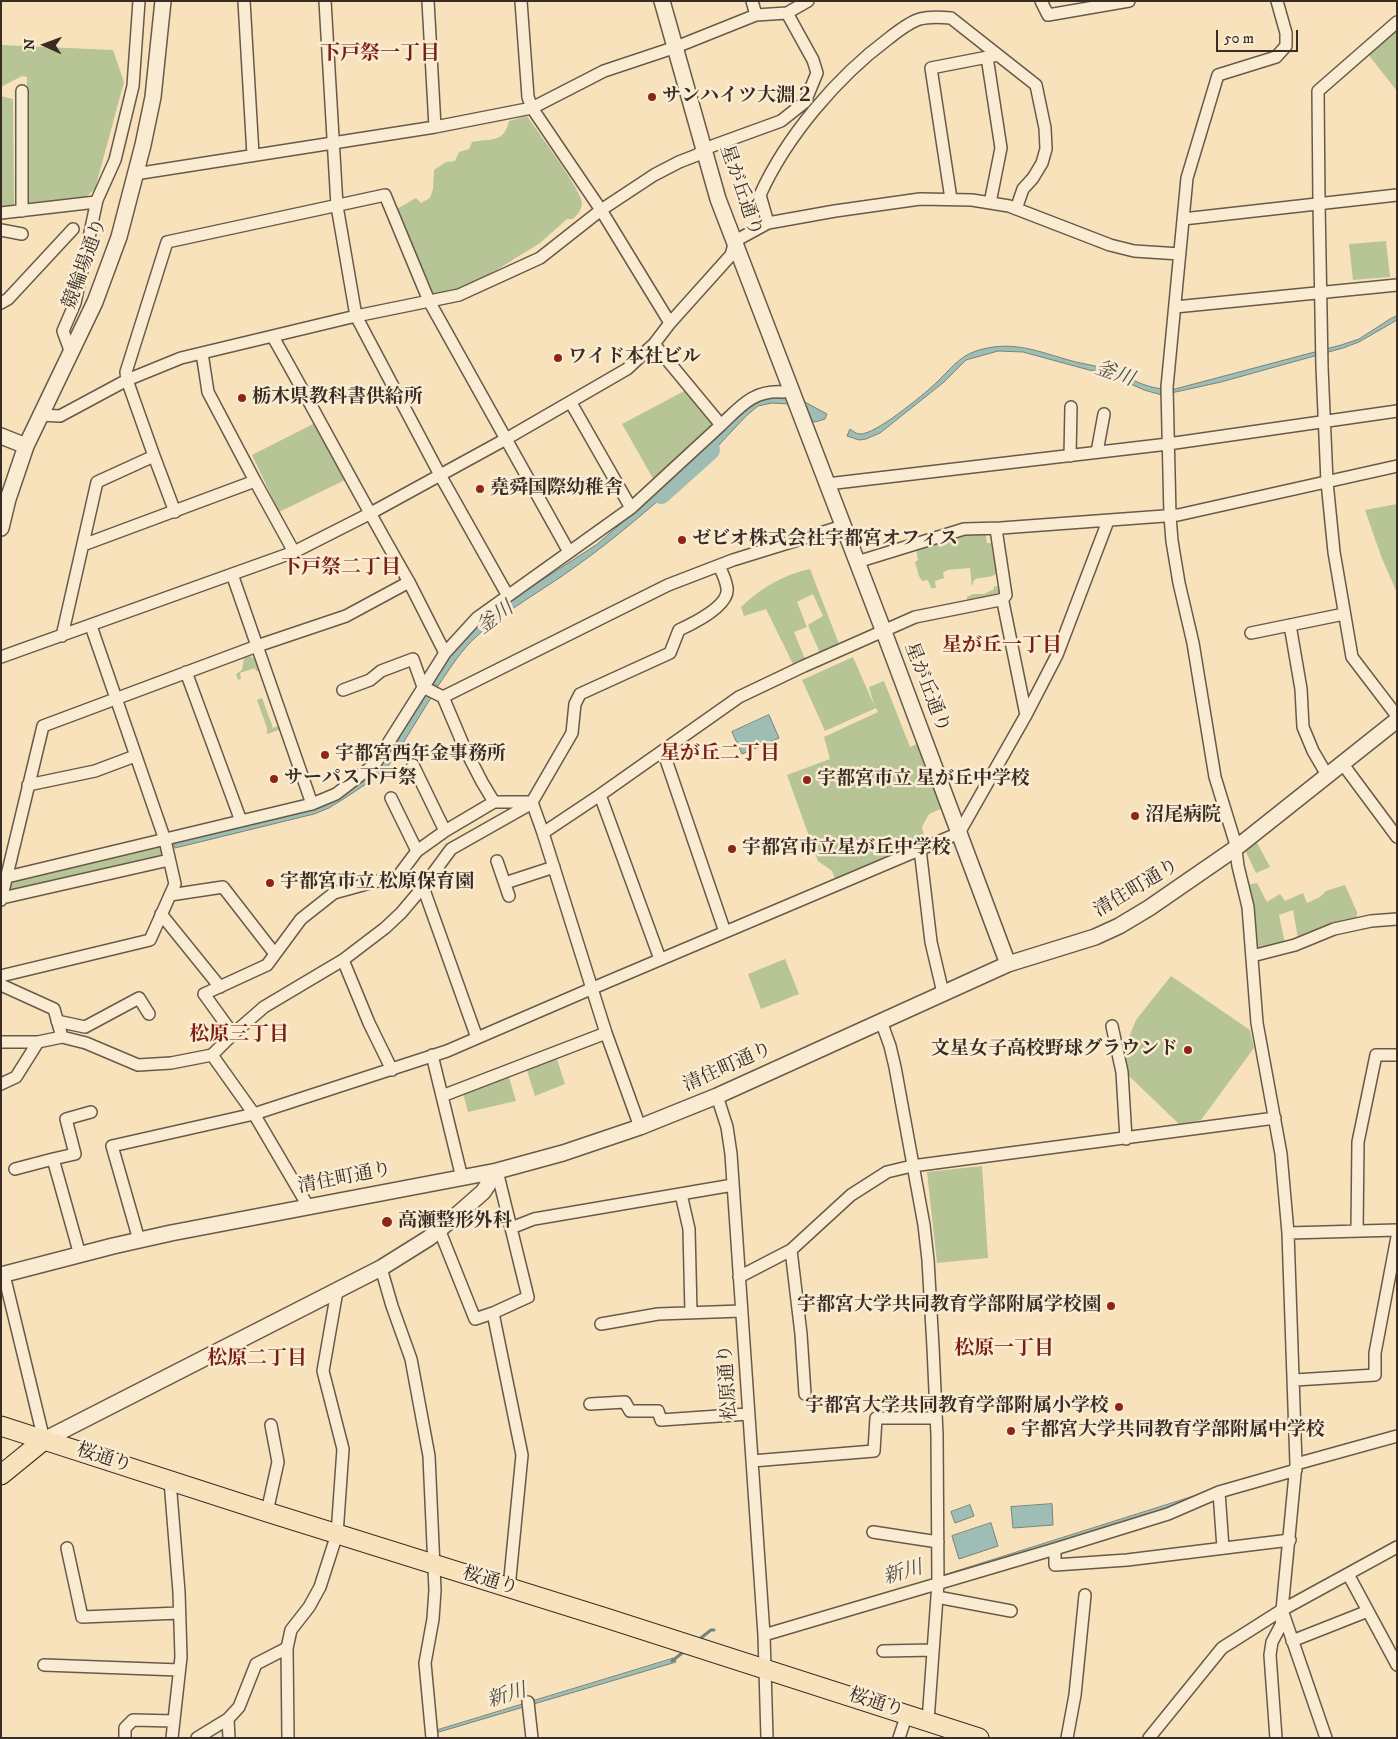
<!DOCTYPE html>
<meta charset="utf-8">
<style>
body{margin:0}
#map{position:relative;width:1398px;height:1739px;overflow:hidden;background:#f8e2bb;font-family:"IM FELL DW Pica",serif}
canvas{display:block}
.frame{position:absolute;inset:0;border:2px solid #382c25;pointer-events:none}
.north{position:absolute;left:20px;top:20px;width:50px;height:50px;-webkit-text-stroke:4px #faecd3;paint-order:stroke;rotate:272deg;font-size:14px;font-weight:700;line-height:20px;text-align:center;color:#382c25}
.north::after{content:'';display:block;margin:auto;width:18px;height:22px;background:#382c25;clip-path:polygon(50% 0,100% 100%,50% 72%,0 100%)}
.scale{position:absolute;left:1216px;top:30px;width:82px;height:22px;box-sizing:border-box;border:2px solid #382c25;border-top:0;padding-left:6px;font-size:15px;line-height:18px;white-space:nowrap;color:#382c25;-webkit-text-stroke:4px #faecd3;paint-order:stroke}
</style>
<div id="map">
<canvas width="1398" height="1739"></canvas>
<div class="frame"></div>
<div class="north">N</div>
<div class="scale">50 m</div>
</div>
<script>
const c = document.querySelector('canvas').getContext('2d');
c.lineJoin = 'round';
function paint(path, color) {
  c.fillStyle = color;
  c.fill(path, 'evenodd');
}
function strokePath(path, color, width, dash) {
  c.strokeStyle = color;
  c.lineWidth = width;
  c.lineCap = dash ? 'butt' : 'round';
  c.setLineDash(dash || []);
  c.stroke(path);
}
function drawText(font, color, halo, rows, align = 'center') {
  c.font = font + ' "IM FELL DW Pica","Noto Serif JP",serif';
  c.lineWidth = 5;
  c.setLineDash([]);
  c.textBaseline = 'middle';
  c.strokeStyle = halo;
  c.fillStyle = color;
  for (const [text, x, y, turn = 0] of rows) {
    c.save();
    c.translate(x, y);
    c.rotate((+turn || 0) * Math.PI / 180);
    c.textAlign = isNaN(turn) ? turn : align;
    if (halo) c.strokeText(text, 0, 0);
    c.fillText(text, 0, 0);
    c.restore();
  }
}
paint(new Path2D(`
 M1397 25V91L1367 53Z
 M1 45 113 50 124 82 95 189 86 197 29 204 27 161V77L22 76 1 87Z
 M1 96 13 99 14 204 11 208 1 209Z
 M527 116C537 131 580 188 582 202 582 210 578 214 573 219H567L540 243 469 287 431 295 395 210 416 198 421 203 430 198 433 189 434 170 446 162 455 161 459 152 469 149 472 142C490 138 504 144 509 121Z
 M1386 241 1390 277 1353 280 1349 244Z
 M688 389 713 418V427L655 482 622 424Z
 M317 422 345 480 279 512 252 455Z
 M1397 504V593L1381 556 1365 510Z
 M985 532 987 543H991L996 574C989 579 981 576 974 580L972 587 970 568 947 570 943 573 944 578 935 581 936 588H931L928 580 922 581 919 576 915 562 918 560 916 549 925 547 926 544 946 537Z
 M810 569 839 644 820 653 808 625 823 616 813 594 797 602 807 627 794 632 805 659 794 666 766 609 744 616 741 607C761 588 782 575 810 569Z
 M994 586 998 587 1000 596 967 602V597L973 594H984L994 589Z
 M250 656 257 660 261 670 256 671 255 668 240 673 241 679 238 680 236 674 242 670 244 658Z
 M853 657 874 705 869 687 884 681 910 747 917 744 943 808 929 814 922 827 925 842 836 881 832 871 818 861 787 775 830 759 824 737 878 712 876 708 825 731 802 680Z
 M262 698 273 728 281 725 282 729 267 734V728L257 700Z
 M1256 841 1270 867 1256 873 1245 850Z
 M162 843 165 858 6 895 10 880Z
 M1257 883 1267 902 1280 894 1285 901 1303 893 1307 903 1320 897 1326 891 1345 885 1357 912V920L1298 939 1293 910 1279 915 1285 943 1257 950 1247 885Z
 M785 959 799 994 761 1009 748 974Z
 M1171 976 1250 1030 1254 1048 1201 1120 1179 1124 1129 1076 1123 1052 1136 1020Z
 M555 1053 565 1084 535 1096 525 1064Z
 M507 1071 516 1101 468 1112 462 1089Z
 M982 1166 988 1258 937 1263 927 1172Z`), '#b7c495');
const water = new Path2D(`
 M1397 316V320L1359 342 1343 348 1221 382 1162 395 1144 390 1106 373 1089 370 1023 352 998 351 966 360 944 382 880 433 866 439 859 440 847 436 850 429C853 431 856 434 860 434 875 435 923 395 935 384 949 371 958 357 976 351 1010 340 1034 350 1065 359 1080 364 1096 365 1110 370 1133 379 1149 391 1175 389L1341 345 1359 339 1390 319Z
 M786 396 789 404 772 403 758 406 746 416 716 448 692 471 688 466 709 447 742 409 766 397Z
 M803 401 827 414 825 419 815 422 811 420Z
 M680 473 684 478C649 509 613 540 575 567 543 590 508 609 478 635 462 649 450 668 438 686L432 683 448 657 466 634 488 615 596 545Z
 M426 693 432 696 395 756 384 772 345 798 329 808 314 814 175 848 173 841 311 809 378 767 388 755Z
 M769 715 779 738 742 754 732 732Z
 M1293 1465V1468L946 1578 945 1575Z
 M1052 1504 1053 1525 1013 1528 1011 1507Z
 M970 1505 974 1516 955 1523 951 1512Z
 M991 1523 998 1546 959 1559 952 1536Z
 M675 1658 676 1662 439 1732 438 1730Z`);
paint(water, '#9ebdb4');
strokePath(water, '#75837b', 1);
strokePath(new Path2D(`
 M697 1641 711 1630H714
 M672 1661 686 1650`), '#75837b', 3);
strokePath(new Path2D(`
 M661 494 710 450`), '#9ebdb4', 20);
const minor = new Path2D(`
 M244 1 253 155
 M325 1 337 206 356 316 440 475 508 596
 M428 1 435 127
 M521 1 528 97 532 108 601 210 670 323
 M752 1 756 15
 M1041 1 1048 15 1129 1
 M1277 1 1286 33V46L1276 57 1218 75 1187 178 1167 387 1170 516 1172 541 1179 583 1193 643 1215 777 1235 842 1238 866 1248 907 1257 1023 1281 1154 1288 1233 1296 1464 1282 1610 1326 1738
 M1397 22 1318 91 1319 203 1322 367 1327 482 1334 552 1352 657 1397 716
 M987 57 1001 148 990 203
 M135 174 435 127 532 108 604 71 676 47 756 15 787 13 808 1
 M951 199 931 68 998 55
 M22 211V91
 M1 213 96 202
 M1183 219 1397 195
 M768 223 760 195C786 137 837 77 888 39 897 32 909 22 920 19 930 16 941 17 951 18L1036 85 1045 128 1046 149 1042 163 1033 178 1023 189 1016 209
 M1 230 22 234
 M1 303 8 299 73 229
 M1175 307 1397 285
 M273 337C319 418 362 501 409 582
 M71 353 63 331 75 303 97 200 115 160 133 86 139 1
 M202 353 208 392 255 481
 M571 403 631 508
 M39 415 60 416 127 380 181 358 356 316 459 295 540 258 601 210 654 175 679 162 697 155 704 149 781 121 805 102 817 73 813 60 787 13
 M721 425C741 406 753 390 783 392
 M1097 452 1104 414
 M154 456 175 512
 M1070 456 1071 407
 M827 484 1168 444 1397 411
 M996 529 1006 595 1002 600
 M83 545 255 481 294 552
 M857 562 964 529 1001 528 1178 515 1397 466
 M232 574 312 804
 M1290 625 1301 689 1303 727 1313 751 1327 775
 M1251 633 1344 614
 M62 636 97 482 154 456 127 380 126 372 167 242 385 195 429 301 569 552
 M1 657 294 552 369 514 506 439 627 369 654 344 670 323 731 255 735 241 768 223 835 211 920 199 972 200 1009 206 1110 245 1134 251 1180 254
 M186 672 241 821
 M343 690 370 680 381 671 413 659 423 687 443 697 465 749 482 782 494 802
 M443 697 668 585 733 560 843 526
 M663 751 725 932
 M1342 763 1397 837
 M413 765 445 831
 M28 785 95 771 135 756
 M600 795 660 959
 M391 798 417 851
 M543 833 600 795 739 697 804 666 915 617 1000 600 1003 602 1026 715
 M920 849 931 942 943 993
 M497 861 509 896
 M7 877 312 804 336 794 375 764 445 653 477 618 631 508 721 425 654 344
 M505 883 554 867
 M423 887 477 1038
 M170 895 223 887 275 954
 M2 898 169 860
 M1 900 43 726 257 646 346 616 409 582 445 653
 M161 914 220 987
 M1252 956 1295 945 1334 929 1371 921 1397 919
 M343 960 369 1023 392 1070
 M1 976 150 940 175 884 165 840 91 626
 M1 985 54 1009 62 1037 86 1043 138 1065 171 1063 212 1055
 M57 1021 85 1027 139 998 149 1014
 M881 1021 890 1046 895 1067 924 1225 928 1260 933 1347 937 1435 938 1583 928 1721
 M1112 1026 1122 1072 1126 1139
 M233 1034 264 1007 343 960 385 928 401 913 423 887 451 849 527 806 532 802 572 733 575 704 580 694 670 653 679 630C692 624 730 606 727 588 726 581 722 572 719 566
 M1 1042H38
 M432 1055 462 1178
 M1 1084 16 1077 38 1042 62 1037
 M442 1096 606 1033
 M717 1096 727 1127 731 1154 764 1635 767 1738
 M53 1159 75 1154 66 1119 91 1112
 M15 1169 53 1159 80 1255
 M681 1194 689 1229 691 1313
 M308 1206 254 1114 212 1055 233 1034 204 994 267 965 301 919 334 893 399 875 417 851 445 831 494 802H532L543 833 606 1033 640 1127
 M511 1228 534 1219 733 1185
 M439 1229 475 1319 493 1313 522 1455 509 1588
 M1357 1231 1358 1142 1376 1055H1397
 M1288 1233 1397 1230
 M139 1240 112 1146 254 1114 447 1051 593 988 959 833 1026 715 1057 655 1108 521
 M791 1250 801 1334 805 1394
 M381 1268 392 1306 411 1359 429 1456 435 1590 433 1619 425 1663 432 1738
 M4 1275 44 1440
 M739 1277 791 1250 851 1195 887 1172 912 1166 1275 1118
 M493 1313 528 1297 497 1171
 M601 1324 658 1314 741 1311
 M1295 1380 1375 1375V1353L1397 1237
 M590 1404 625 1402 630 1411H658L661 1420 748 1414
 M752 1461 874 1451 876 1418H936
 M1296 1464 1397 1436
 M170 1481 179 1592 181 1657 172 1738
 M1219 1492 1223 1548
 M267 1512 278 1462 271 1425
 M873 1532 938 1542
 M67 1548 82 1617 179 1613
 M1055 1549V1565L1127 1560 1290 1540
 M1348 1574 1397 1665
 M937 1597 1011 1611
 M764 1635 1055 1549 1168 1514 1219 1492 1296 1470
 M1292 1641 1368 1611
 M287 1648 288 1738
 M883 1651 933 1650
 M44 1665 179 1670
 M528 1702 532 1738
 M228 1719 229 1738
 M125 1738V1728L133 1720 174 1721
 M197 1738 228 1719 239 1707 256 1664 287 1648 291 1630 309 1607 320 1587 337 1534 343 1449 323 1371 337 1291
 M899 1738 907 1714
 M1067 1738 1075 1695 1085 1595
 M1149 1738 1222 1648 1282 1610 1397 1547
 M1276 1738 1270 1655 1272 1642 1281 1625 1283 1614`);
const tertiary = new Path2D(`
 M662 1 718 199 884 632 1008 964
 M1 436 26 446
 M1 528 8 499 26 446 95 302 119 237 143 145 153 97 163 1
 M1 1275 113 1246 171 1233 497 1171 563 1153 640 1127 717 1096 1008 964 1095 937 1119 926 1149 908 1236 848 1397 720
 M44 1440 381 1268 429 1238 458 1214 483 1192 497 1171`);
const primary = new Path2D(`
 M1 1475 44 1440`);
const trunk = new Path2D(`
 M1 1426 267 1512 606 1618 979 1738`);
strokePath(minor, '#685a4a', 14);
strokePath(tertiary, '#685a4a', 18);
strokePath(primary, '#382c25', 21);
strokePath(trunk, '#382c25', 21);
strokePath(minor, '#faecd3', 11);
strokePath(tertiary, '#faecd3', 15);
strokePath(primary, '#f8e2bb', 19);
strokePath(trunk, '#f8e2bb', 19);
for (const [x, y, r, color] of [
 [652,97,5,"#8f2418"],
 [558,358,5,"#8f2418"],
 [242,398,5,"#8f2418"],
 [480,489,5,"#8f2418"],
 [682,540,5,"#8f2418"],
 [325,755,5,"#8f2418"],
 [274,779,5,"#8f2418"],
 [807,780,5,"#8f2418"],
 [1135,816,5,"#8f2418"],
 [732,849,5,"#8f2418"],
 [270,883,5,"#8f2418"],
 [1188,1050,5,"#8f2418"],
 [387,1222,6,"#8f2418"],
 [1111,1306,5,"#8f2418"],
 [1119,1407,5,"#8f2418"],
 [1011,1431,5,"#8f2418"]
]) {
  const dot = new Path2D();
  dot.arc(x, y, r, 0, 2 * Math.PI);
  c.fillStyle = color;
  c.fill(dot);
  strokePath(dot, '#faecd3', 2);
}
drawText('bold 19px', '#382c25', '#faecd3', [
 ["サンハイツ大淵２",662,97],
 ["ワイド本社ビル",568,358],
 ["栃木県教科書供給所",252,398],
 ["堯舜国際幼稚舎",490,489],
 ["ゼビオ株式会社宇都宮オフィス",692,540],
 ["宇都宮西年金事務所",335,755],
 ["サーパス下戸祭",284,779],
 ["宇都宮市立 星が丘中学校",817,780],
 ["沼尾病院",1145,816],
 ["宇都宮市立星が丘中学校",742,849],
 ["宇都宮市立 松原保育園",280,883],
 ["文星女子高校野球グラウンド",1178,1050,"right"],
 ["高瀬整形外科",398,1222],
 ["宇都宮大学共同教育学部附属学校園",1101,1306,"right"],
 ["宇都宮大学共同教育学部附属小学校",1109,1407,"right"],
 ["宇都宮大学共同教育学部附属中学校",1021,1431]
], 'left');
drawText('19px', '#382c25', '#faecd3', [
 ["星が丘通り",740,191,71],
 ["競輪場通り",86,264,-70],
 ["星が丘通り",926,688,69],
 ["清住町通り",1137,889,-31],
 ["清住町通り",728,1068,-24],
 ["清住町通り",345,1179,-11],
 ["松原通り",729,1382,-94],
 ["桜通り",104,1459,18],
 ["桜通り",490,1582,17],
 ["桜通り",876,1704,18]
]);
drawText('bold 20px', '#7a1f14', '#faecd3', [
 ["下戸祭一丁目",380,55],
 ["下戸祭二丁目",341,569],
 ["星が丘一丁目",1002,647],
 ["星が丘二丁目",720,755],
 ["松原三丁目",239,1036],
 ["松原一丁目",1004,1350],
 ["松原二丁目",257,1360]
]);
drawText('italic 20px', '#525049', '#faecd3', [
 ["釜川",1114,375,19],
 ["釜川",496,619,-37],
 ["新川",903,1574,-16],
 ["新川",507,1697,-17]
]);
</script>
